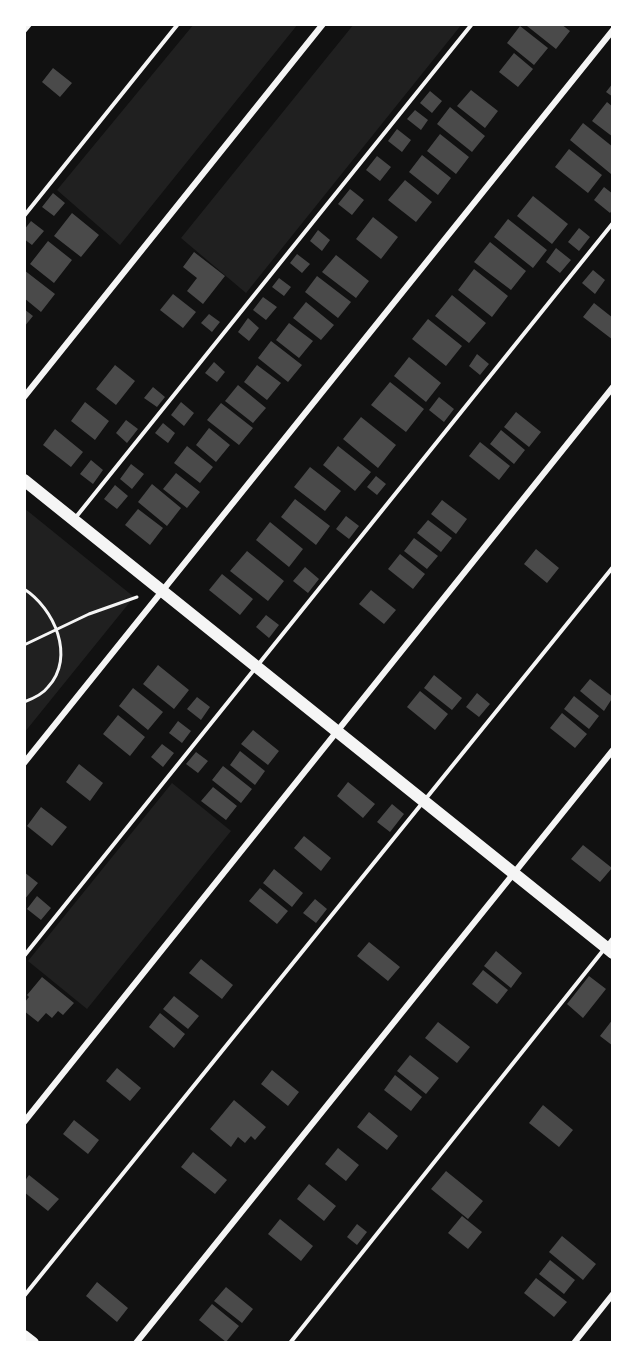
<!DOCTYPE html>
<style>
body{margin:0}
#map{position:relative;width:637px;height:1367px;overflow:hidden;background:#111;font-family:"Source Sans 3",sans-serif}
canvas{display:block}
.frame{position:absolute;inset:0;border:26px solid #fff;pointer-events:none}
</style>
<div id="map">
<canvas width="637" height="1367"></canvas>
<div class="frame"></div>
</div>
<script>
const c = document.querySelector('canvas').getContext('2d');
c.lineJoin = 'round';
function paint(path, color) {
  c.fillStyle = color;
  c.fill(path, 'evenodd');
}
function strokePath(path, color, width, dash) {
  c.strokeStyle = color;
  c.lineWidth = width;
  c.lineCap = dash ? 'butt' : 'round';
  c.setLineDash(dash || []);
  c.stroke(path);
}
paint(new Path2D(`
 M194 24H298L120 245 57 190Z
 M354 24H462L246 293 181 238Z
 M24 508 134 597 24 733Z
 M172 783 231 831 87 1009 28 961Z`), '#202020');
paint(new Path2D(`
 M529 24H561L570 31 556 49 527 26Z
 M520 26 548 48 534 65 507 43Z
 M514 53 533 69 518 87 499 72Z
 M53 68 72 83 60 97 42 82Z
 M613 83V97L606 92Z
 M471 90 498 111 485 128 457 106Z
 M430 91 442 101 432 113 420 103Z
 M607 102 613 107V137L592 121Z
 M450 107 485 136 472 152 437 124Z
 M415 110 428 120 421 130 407 119Z
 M583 123 613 147V171L611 174 570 140Z
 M397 129 411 140 402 152 388 141Z
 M440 134 469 157 456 174 427 151Z
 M569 149 602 175 588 193 555 167Z
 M422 155 451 178 438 195 409 172Z
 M377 156 391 167 380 181 366 170Z
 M405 180 432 202 416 222 388 200Z
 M604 187 613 194V209L610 213 594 200Z
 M350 189 364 200 352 215 338 204Z
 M53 193 65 203 54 216 42 207Z
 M533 196 568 224 552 244 517 216Z
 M72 213 99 235 81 257 54 236Z
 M373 217 398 237 381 259 356 239Z
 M508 219 547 250 533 268 494 237Z
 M31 221 44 231 32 245 24 239V230Z
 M579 228 590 237 579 251 568 242Z
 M318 230 330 240 322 251 310 241Z
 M48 241 72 260 54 283 30 264Z
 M490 242 526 271 511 290 474 262Z
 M556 248 571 260 560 273 546 262Z
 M194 252 225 276 203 304 187 291 197 278 183 267Z
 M297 254 310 264 302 273 290 263Z
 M336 255 369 281 356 298 322 272Z
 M474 269 508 296 492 317 458 290Z
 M24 270 55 294 41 312 24 298Z
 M593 270 605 280 595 294 582 283Z
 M317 276 351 302 338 318 305 292Z
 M279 278 291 287 284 296 272 287Z
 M173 294 196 312 183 328 160 310Z
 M452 295 486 323 469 343 435 316Z
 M263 297 277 307 266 320 253 310Z
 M306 302 334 325 321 340 293 318Z
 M594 303 613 318V340L583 317Z
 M24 309 33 316 24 327Z
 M209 314 220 322 212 332 201 323Z
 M248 318 259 328 249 341 238 332Z
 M428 319 462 346 446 366 412 339Z
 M289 323 313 341 299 358 276 340Z
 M271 341 302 365 288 382 258 358Z
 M477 354 489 364 480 375 469 366Z
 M409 357 441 383 426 402 394 376Z
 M214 362 225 372 217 382 205 373Z
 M115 365 135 381 116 405 96 389Z
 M257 365 281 383 267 400 244 382Z
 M390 382 424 409 406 432 371 405Z
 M238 385 266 408 253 423 225 401Z
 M153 387 165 397 157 407 144 398Z
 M439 397 454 409 444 422 429 410Z
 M85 402 109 421 95 440 71 421Z
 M181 402 194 413 184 426 171 415Z
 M221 403 253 428 239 445 207 420Z
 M516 412 541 432 529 447 504 427Z
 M361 417 396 445 378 468 343 439Z
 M126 420 138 429 127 443 116 433Z
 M163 423 175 433 168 443 155 433Z
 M209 428 230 445 216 462 196 445Z
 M55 429 83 452 71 467 43 445Z
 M501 430 525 450 514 464 490 444Z
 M480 442 510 466 499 480 469 456Z
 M187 446 213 467 200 483 174 463Z
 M338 446 371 472 355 491 323 465Z
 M91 460 103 470 93 484 80 474Z
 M131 464 144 474 132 489 120 479Z
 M310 467 341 491 325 511 294 487Z
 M176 473 200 492 187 508 163 489Z
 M376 476 386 484 377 495 367 487Z
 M152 484 181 508 167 526 138 502Z
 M115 485 128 496 117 509 104 499Z
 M295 499 330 526 316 545 281 517Z
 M442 500 467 519 456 534 431 514Z
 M138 509 163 528 150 545 125 525Z
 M346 516 359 526 349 539 336 529Z
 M428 520 452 538 441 552 417 533Z
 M270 522 303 549 289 567 256 540Z
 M414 538 438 556 427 569 404 551Z
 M536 549 559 568 547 583 524 564Z
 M247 551 284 581 268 601 230 571Z
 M400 554 425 574 413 589 388 569Z
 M305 567 319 579 308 593 293 581Z
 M222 574 253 599 240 615 209 590Z
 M371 590 396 610 384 624 359 604Z
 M266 615 279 625 269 638 256 627Z
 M158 665 189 690 174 709 143 684Z
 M434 675 462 698 452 710 424 688Z
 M590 679 613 697 604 711 580 691Z
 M133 688 163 712 148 730 119 706Z
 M420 691 448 714 435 730 407 707Z
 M477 693 490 704 479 717 466 707Z
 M574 696 599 716 589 729 564 709Z
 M197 697 210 707 201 720 187 709Z
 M562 713 587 734 575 748 550 728Z
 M118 715 145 737 130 756 103 734Z
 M178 721 191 731 182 743 169 733Z
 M253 730 279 751 268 765 241 744Z
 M162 744 174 753 163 767 151 757Z
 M240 751 265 771 255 785 230 765Z
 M196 752 208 761 198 773 186 764Z
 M79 764 103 783 90 801 66 782Z
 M223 766 252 789 241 803 212 780Z
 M348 782 375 804 363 818 337 796Z
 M213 787 237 806 226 820 201 801Z
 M392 804 404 814 390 832 377 822Z
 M41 807 67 827 52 846 27 826Z
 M304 836 331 858 321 871 294 848Z
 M583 845 612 868 600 882 571 859Z
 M274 869 303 893 292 907 263 883Z
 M24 872 38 883 24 900Z
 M260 888 288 911 277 924 249 901Z
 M37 896 51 908 41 920 27 909Z
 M315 899 327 909 316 923 303 913Z
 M369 942 400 967 388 981 357 956Z
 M496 951 522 973 511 988 484 966Z
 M201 959 233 985 222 999 189 973Z
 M483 970 508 990 497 1004 472 984Z
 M589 976 606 989 583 1018 567 1004Z
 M42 977 74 1003 63 1015 58 1011 52 1018 46 1013 38 1022 24 1011V1003L29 997 27 995Z
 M174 996 199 1016 188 1029 163 1009Z
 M160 1013 185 1034 174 1048 149 1027Z
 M613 1019V1046L600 1036Z
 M438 1022 470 1047 457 1063 425 1038Z
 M410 1055 439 1078 426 1094 397 1071Z
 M117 1068 141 1088 130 1101 106 1081Z
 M272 1070 299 1092 288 1106 261 1084Z
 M395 1075 422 1097 411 1111 384 1090Z
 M234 1100 266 1127 255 1140 251 1136 245 1143 238 1137 231 1147 210 1129Z
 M543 1105 573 1130 559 1147 529 1123Z
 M369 1112 398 1136 387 1150 357 1127Z
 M74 1120 99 1140 88 1154 63 1134Z
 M338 1148 359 1165 346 1181 325 1164Z
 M193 1152 227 1180 215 1194 181 1167Z
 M446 1171 483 1201 468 1219 431 1189Z
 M29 1175 59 1199 48 1211 24 1192V1182Z
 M309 1184 336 1206 324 1221 297 1199Z
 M462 1216 482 1232 468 1249 448 1233Z
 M280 1219 313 1246 301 1261 268 1234Z
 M357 1224 367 1232 357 1245 347 1237Z
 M562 1236 596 1264 583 1280 549 1252Z
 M550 1260 575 1280 564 1294 539 1274Z
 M536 1278 567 1302 554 1317 524 1293Z
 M97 1282 128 1308 117 1322 86 1296Z
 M226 1287 253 1309 242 1323 214 1301Z
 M212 1304 239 1326 226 1342 199 1320Z`), '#4a4a4a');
strokePath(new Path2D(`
 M24 589C54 608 76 657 48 687 43 694 32 699 24 702
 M24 645 89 614 137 597`), '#f5f5f5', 3);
strokePath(new Path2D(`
 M24 216 178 24
 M76 517 472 24
 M24 956 613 223
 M24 1296 613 567
 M290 1343 613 938`), '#f5f5f5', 4);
strokePath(new Path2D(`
 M24 30 29 24
 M24 397 323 24
 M24 763 613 30
 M24 1122 613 387
 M136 1343 613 750
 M574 1343 613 1294`), '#f5f5f5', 6);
strokePath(new Path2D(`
 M24 480 613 953
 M24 1336 33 1343`), '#f5f5f5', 12);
</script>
